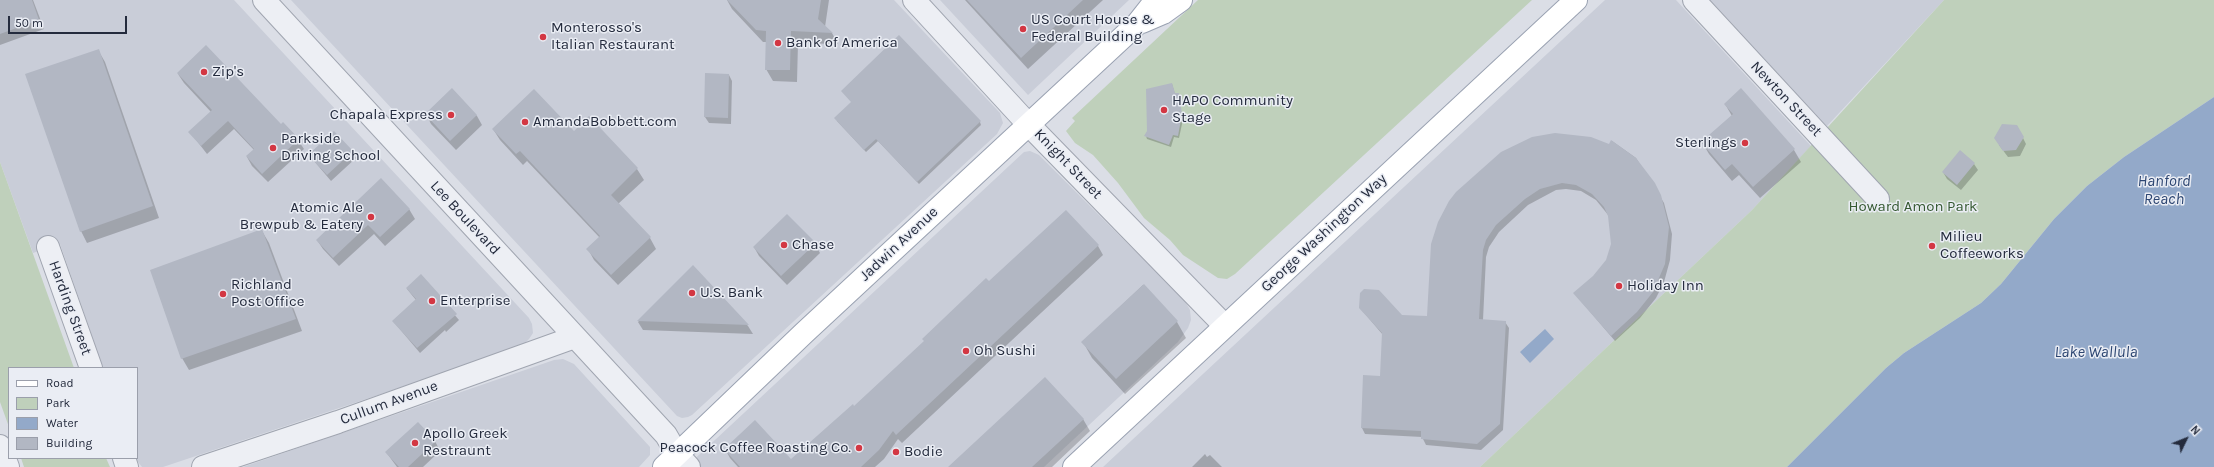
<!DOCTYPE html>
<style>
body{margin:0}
#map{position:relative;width:2214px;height:467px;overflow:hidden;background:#dbdee6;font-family:Karla,sans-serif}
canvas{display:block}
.legend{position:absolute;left:8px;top:367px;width:130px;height:92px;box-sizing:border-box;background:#eaedf4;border:1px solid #9b9fab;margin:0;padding:5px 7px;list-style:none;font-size:12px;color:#242b3d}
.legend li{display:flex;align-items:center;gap:8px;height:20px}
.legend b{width:20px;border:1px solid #9b9fab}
.north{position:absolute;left:2166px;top:419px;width:40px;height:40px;-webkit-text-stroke:3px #eaedf4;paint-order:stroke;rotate:47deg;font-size:11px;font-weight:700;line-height:16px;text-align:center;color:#242b3d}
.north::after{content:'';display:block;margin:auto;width:14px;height:18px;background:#242b3d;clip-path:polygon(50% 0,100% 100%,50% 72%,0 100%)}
.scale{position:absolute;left:8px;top:16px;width:119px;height:18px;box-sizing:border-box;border:2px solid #242b3d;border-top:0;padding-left:5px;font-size:12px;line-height:14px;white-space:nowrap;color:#242b3d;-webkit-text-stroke:3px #eaedf4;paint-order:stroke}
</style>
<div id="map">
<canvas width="2214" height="467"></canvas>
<ul class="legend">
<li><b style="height:5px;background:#fff"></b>Road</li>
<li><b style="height:11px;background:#bfd0bb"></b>Park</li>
<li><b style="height:11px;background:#93a9c9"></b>Water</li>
<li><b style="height:11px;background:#b2b7c3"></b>Building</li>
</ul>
<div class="north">N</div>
<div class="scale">50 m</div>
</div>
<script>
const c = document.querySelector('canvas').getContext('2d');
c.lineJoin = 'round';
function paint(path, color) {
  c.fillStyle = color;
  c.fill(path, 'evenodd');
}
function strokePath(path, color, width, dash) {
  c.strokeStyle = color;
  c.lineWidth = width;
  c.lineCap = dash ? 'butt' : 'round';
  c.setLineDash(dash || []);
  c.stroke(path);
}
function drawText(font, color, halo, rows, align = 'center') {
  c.font = font + ' Karla,sans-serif';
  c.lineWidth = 3;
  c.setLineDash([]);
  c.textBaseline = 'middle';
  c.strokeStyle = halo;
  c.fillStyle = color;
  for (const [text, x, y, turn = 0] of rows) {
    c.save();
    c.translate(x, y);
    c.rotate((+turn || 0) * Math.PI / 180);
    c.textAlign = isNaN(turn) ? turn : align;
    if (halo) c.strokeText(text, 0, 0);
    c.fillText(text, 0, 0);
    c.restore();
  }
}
paint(new Path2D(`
 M0 0H234L529 318 532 324 533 333 529 339 524 344 423 380 163 467H142L135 458H137V368H103L60 244 33 253 0 162Z
 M291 0H894L1000 113 1003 123 997 134 692 415 688 417 682 418 677 416Z
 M940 0H1129L1028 95Z
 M1605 0H1676L1811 146 1752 210 1480 467H1103Z
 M1709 0H1944L1827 126Z
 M1030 151 1039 155 1185 301 1190 310 1191 320 1188 328 1178 342 1044 467H686L1024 152Z
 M563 359 574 364 650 447V455L639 467H243L554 360Z`), '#c9cdd8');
paint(new Path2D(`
 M1198 0H1532L1235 274 1227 279 1218 278 1183 255 1170 240 1144 218 1118 183 1093 155 1075 143 1066 131 1075 121 1072 118Z
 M1944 0H2214V97L2124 157 2087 186 2054 219 2001 284 1981 303 1904 353 1886 368 1787 467H1480L1752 210Z
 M0 162 74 368H9V427L0 402Z
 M21 458H106L110 467H24Z`), '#bfd0bb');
paint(new Path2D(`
 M2214 97V467H1787L1886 368 1904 353 1981 303 2001 284 2054 219 2087 186 2124 157Z
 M1545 329 1554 339 1530 363 1520 352Z`), '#93a9c9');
paint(new Path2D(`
 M0 0H33L44 29 0 45Z
 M727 0H829L825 27 832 33 838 44 798 43 797 82 773 81 766 69 767 42H763L732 9Z
 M965 0H1103L1028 69Z
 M98 50 105 62 159 218 87 243 81 231Z
 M178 74 281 125 283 123 298 140 304 149 268 182 252 166 247 157 254 150 234 129 207 154 190 132 211 112 184 83Z
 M729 75 732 81 731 124 709 123 705 117Z
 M1172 84 1175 94H1179L1180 97 1182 124 1179 138 1174 137 1171 147 1147 139 1146 136Z
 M452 90 477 116 482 125 456 150 431 124 426 114Z
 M1740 90 1794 150 1801 162 1760 198 1739 175 1732 181 1709 154 1702 142 1732 116 1725 104Z
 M852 102 980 122 981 125 919 184 878 141 866 152 837 121Z
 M589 118 637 169 644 180 618 204 650 238 656 249 618 285 594 260 588 249 600 238 527 161 523 165 500 140 493 129 574 132Z
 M2017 126 2026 144 2020 156 2008 157 1999 145Z
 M334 132 356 158 331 181 309 155Z
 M1532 138 1609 146 1612 141 1636 158 1664 203 1672 234 1670 260 1664 282 1656 298 1640 318 1615 341 1575 294 1593 277 1607 261 1612 244 1609 216 1596 200 1581 191 1566 189 1556 190 1528 205 1499 232 1489 247 1486 257 1483 320 1505 322 1509 328 1503 430 1481 450 1426 445 1422 437 1365 434 1362 428 1381 377 1383 335 1360 308 1401 316 1428 318 1501 153Z
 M1974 164 1978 170 1961 190 1947 179 1943 172Z
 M409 209 415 219 385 246 374 234 339 266 323 249 317 240Z
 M1066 211 1098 246 1103 255 902 443 898 439 884 459 875 467H738L730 458 725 449 791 460 854 407Z
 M262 231 269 243 302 331 189 370 182 358Z
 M815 244 820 253 787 285 759 256 754 247Z
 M693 267 748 326 753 334 643 330 638 322Z
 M421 276 459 320 446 332 445 330 420 353 393 321 416 300 407 289Z
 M1143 285 1177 322 1186 338 1125 394 1092 358 1083 342Z
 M1083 419 1090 431 1052 467H950Z
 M435 441 440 451 423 467H397L386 452Z
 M1205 454 1207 457 1210 455 1222 467H1192Z`), '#0003');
paint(new Path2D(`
 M0 0H32L39 20 0 34Z
 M727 0H821L818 19 833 33 791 31 790 70H765L766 31 756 30Z
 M967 0H1083L1021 58Z
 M899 35 981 121 917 182 876 139 864 150 834 118 851 102 841 91Z
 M206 45 281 124 283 122 299 139 262 174 246 156 254 149 228 121 201 146 188 132 212 110 177 73Z
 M99 49 153 206 80 232 25 74Z
 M705 73 729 74 728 118 704 117Z
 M1172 83 1175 93H1179L1182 114 1178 136 1173 135 1169 145 1144 136 1147 131 1146 89Z
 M452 88 477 115 450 141 425 114Z
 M1741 88 1795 149 1753 187 1732 164 1725 170 1701 142 1733 114 1724 104Z
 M534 89 574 131 589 116 638 168 611 195 651 237 611 275 586 249 600 236 520 151 516 154 492 129Z
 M2002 124 2017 125 2024 137 2016 150 2003 151 1994 138Z
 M334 131 353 151 327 175 308 155Z
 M1555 133 1591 137 1609 144 1611 140 1636 158 1655 183 1661 195 1669 227 1665 264 1653 292 1637 312 1611 336 1573 293 1593 276 1606 260 1611 244 1608 216 1604 207 1592 194 1576 185 1562 183 1540 189 1525 199 1496 225 1486 240 1483 250 1479 319 1506 321 1500 424 1477 444 1421 439V431L1361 428 1363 375 1380 376 1382 333 1359 308 1360 293 1364 289 1379 290 1402 315 1427 316 1431 244 1438 222 1449 201 1456 192 1501 152 1532 137Z
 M1960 150 1975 163 1957 185 1942 172Z
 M381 178 410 209 380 237 368 225 333 258 316 240Z
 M1066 210 1099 245 896 435 893 431 879 450 861 467H740L724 449 755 420 791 459 853 404 854 406 924 341 922 339 986 278 989 281Z
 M787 214 816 243 781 276 753 247Z
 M262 229 296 319 181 359 150 270Z
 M693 265 749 325 637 321Z
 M421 274 457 314 417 348 392 321 416 299 406 288Z
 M1144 284 1178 321 1116 379 1081 342Z
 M1045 377 1084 419 1032 467H948Z
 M418 422 436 441 408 467H399L385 452Z`), '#b2b7c3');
const minor = new Path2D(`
 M264 0 666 435 677 454 689 467
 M914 0 1028 124 1225 326
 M1694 0 1878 199
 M48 247 91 368
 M0 446 8 467
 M124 458 127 467
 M203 467 338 422 575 337`);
const major = new Path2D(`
 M1142 22 1163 13 1181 0
 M664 467 804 333 1137 24 1156 0
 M1074 467 1576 0`);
strokePath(minor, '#a0a5b0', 24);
strokePath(major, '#9aa2b2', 24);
strokePath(minor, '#edeff4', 22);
strokePath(major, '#fff', 22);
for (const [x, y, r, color] of [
 [1023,29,4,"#d33743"],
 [543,37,4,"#d33743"],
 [778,43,4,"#d33743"],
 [204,72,4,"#d33743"],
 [1164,110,4,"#d33743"],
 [451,115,4,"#d33743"],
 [525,122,4,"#d33743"],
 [1745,143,4,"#d33743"],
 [273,148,4,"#d33743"],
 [371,217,4,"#d33743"],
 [784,245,4,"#d33743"],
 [1932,246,4,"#d33743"],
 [1619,286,4,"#d33743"],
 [692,293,4,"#d33743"],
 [223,294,4,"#d33743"],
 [432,301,4,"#d33743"],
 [966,351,4,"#d33743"],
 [415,443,4,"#d33743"],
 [859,448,4,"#d33743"],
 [896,452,4,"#d33743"]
]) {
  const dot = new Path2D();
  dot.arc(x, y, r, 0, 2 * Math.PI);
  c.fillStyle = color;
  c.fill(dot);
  strokePath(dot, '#eaedf4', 1.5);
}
drawText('15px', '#242b3d', '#eaedf4', [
 ["US Court House &",1031,20],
 ["Federal Building",1031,37],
 ["Monterosso's",551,28],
 ["Italian Restaurant",551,45],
 ["Bank of America",786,43],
 ["Zip's",212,72],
 ["HAPO Community",1172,101],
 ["Stage",1172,118],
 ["Chapala Express",443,115,"right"],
 ["AmandaBobbett.com",533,122],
 ["Parkside",281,139],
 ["Driving School",281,156],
 ["Sterlings",1737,143,"right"],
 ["Atomic Ale",363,208,"right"],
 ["Brewpub & Eatery",363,225,"right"],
 ["Milieu",1940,237],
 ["Coffeeworks",1940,254],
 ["Chase",792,245],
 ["Richland",231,285],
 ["Post Office",231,302],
 ["Holiday Inn",1627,286],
 ["U.S. Bank",700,293],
 ["Enterprise",440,301],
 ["Oh Sushi",974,351],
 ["Apollo Greek",423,434],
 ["Restraunt",423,451],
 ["Peacock Coffee Roasting Co.",851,448,"right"],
 ["Bodie",904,452]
], 'left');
drawText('15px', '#242b3d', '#eaedf4', [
 ["Newton Street",1786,99,47],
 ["Knight Street",1068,164,46],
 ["Lee Boulevard",465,218,47],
 ["George Washington Way",1324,233,-43],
 ["Jadwin Avenue",899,244,-43],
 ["Harding Street",70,308,70],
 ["Cullum Avenue",389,403,-20]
]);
drawText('15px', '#355931', '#eaedf4', [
 ["Howard Amon Park",1913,207]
]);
drawText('italic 16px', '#2d4672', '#eaedf4', [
 ["Hanford",2164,181],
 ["Reach",2164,199],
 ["Lake Wallula",2096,352]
]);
</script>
